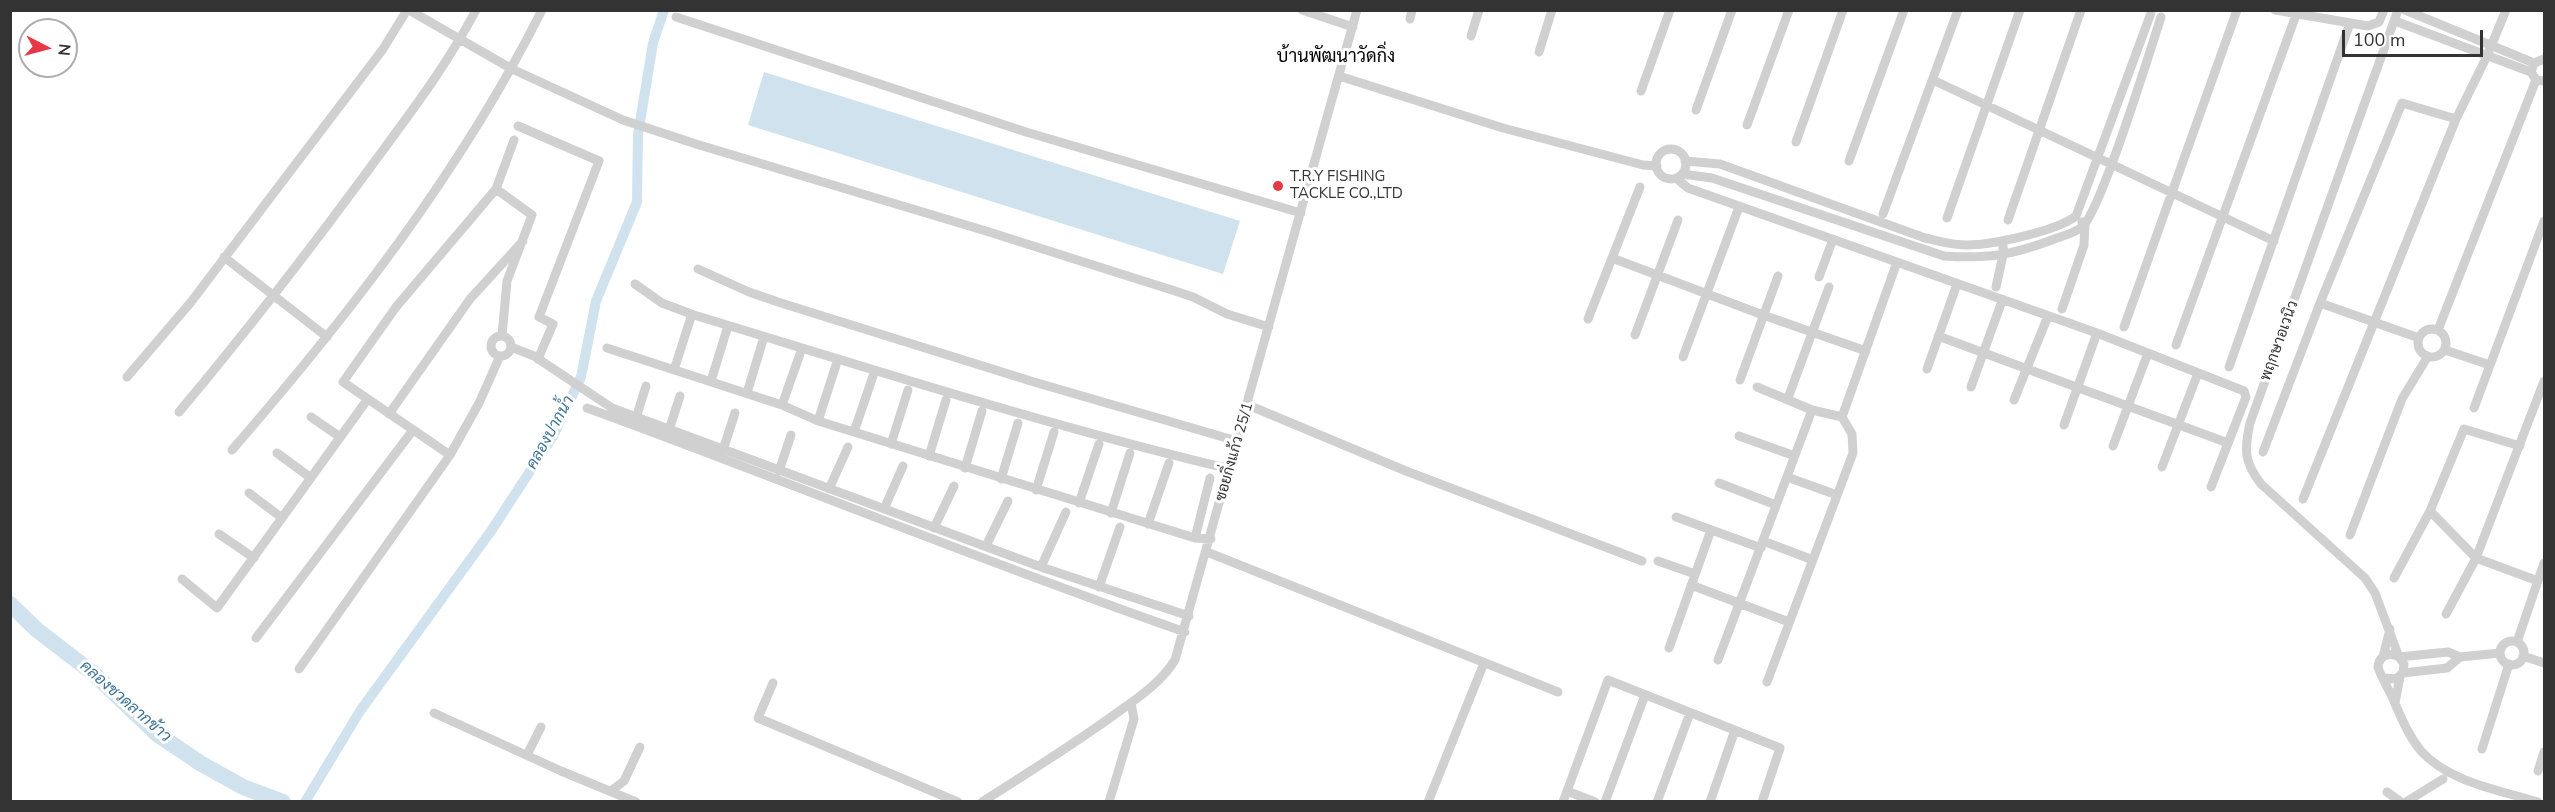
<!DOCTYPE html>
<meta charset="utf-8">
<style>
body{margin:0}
#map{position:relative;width:2555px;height:812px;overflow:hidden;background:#fff;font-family:"Nunito Sans",sans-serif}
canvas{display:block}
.frame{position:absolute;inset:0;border:12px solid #333;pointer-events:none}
.north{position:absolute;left:18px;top:18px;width:60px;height:60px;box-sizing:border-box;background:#fff;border:2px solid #adadad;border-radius:50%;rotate:96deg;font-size:16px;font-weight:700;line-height:24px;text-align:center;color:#333}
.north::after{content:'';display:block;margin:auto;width:21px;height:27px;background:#e63946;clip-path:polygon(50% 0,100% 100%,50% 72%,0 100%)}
.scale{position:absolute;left:2342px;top:30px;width:141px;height:27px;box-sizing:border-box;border:3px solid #333;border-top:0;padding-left:8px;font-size:18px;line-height:21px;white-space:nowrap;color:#333;-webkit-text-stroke:4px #fff;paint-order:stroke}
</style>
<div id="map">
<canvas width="2555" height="812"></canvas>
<div class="frame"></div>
<div class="north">N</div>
<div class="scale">100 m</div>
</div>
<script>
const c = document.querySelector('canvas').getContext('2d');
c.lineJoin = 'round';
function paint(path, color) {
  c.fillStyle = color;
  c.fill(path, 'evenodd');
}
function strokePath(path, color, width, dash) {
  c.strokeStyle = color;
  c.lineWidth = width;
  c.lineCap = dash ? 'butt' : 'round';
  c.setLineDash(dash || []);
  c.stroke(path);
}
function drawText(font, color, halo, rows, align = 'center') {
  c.font = font + ' "Nunito Sans",Sarabun,sans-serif';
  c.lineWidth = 6;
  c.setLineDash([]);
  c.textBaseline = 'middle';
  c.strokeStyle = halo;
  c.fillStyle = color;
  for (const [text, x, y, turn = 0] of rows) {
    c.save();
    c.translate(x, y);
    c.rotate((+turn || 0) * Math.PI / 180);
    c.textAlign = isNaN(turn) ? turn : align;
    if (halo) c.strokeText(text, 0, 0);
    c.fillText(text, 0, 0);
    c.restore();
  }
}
paint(new Path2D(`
 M764 72 1240 221 1223 274 748 125Z`), '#cfe2ee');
strokePath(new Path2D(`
 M305 802 360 711 491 531 553 436 581 377 596 301 637 202 638 134 653 43 664 10`), '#cfe2ee', 10);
strokePath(new Path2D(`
 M10 604 37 630 93 673 157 734 200 763 243 787 283 802`), '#cfe2ee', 16);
strokePath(new Path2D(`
 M409 10 512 69 623 120 696 144 986 231 1175 291 1193 297 1227 314 1269 327
 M1302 10 1353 27
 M2275 10 2368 26 2379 22 2384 10
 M2398 10 2250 423C2244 450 2244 462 2261 484L2365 578 2375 593 2399 657 2448 652 2460 657 2447 668 2403 673
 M2405 10 2534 63
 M676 17 1026 132 1301 213
 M1410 19 1412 10
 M2395 21 2531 72
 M1471 36 1479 10
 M1539 52 1552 10
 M2544 59 2534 63 2531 72 2536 80 2544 81
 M1339 76 1503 128 1643 165 1657 166
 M1933 80 2274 241
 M1641 91 1670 10
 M1696 110 1732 10
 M1747 125 1789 10
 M518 126 599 161 539 317 553 324 538 359
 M1796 142 1843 10
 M1656 164a15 15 0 1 1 30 0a15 15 0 1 1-30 0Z
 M1685 161 1720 164 1925 238C1939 241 1952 245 1967 245 1992 245 2057 231 2076 216L2151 13
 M1849 161 1904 10
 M1682 174 1712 178 1944 256C1989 259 2011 255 2052 240 2062 236 2073 234 2082 227 2101 211 2150 51 2161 17
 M1676 178 1688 188 2097 333 2244 391 2246 397 2211 487
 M496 189 532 215 507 281 502 336
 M1883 214 1958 10
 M1947 218 2020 10
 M2008 220 2081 10
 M224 257 327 337
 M1612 258 1763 315 1866 351
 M698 269 749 292 781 303 1034 382 1237 441
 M1819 277 1833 239
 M635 284 662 303 694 315C872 369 1049 426 1230 469
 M1996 287 2003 255V241
 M2320 303 2419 338
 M2062 309 2084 245 2085 224 2082 222
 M1588 319 1640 187
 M2124 327 2237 10
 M2418 343a14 14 0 1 1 28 0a14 14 0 1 1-28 0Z
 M2438 330 2536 80
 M1635 335 1678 220
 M1938 336 2228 443
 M491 346a10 10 0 1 1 20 0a10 10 0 1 1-20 0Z
 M2176 345 2296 15
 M511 347 534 356 612 408 1041 567 1189 616
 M607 348 782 405 818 421 854 432 1195 538 1211 539
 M2445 350 2490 365
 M1683 357 1739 207
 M2229 367 2350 23
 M1927 369 1957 284
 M674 370 691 317
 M127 377 191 302 383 49 407 10
 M1740 380 1778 276
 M711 381 727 329
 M1757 387 1812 410 1842 417 1897 262
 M1971 387 2002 301
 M747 393 763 340
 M1788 398 1829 287
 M2014 400 2048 316
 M782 405 800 354
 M1248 405 1406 471 1642 561
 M587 408C787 481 984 562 1185 632
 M2474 408 2544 221
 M179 412C247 331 312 247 375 161 411 112 447 65 476 10
 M389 414 470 299 523 241
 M311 417 340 437
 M636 418 646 386
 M818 421 836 365
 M2064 425 2097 333
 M669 430 680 396
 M854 432 873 376
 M1739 436 1795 456
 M891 444 908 390
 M2113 446 2148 353
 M232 450C350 314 461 171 542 10
 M723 450 735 413
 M2263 452 2320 303 2402 103 2456 119 2487 56 2506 10
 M277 453 311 478
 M450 455 343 382 396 307 496 189 514 140
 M929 456 946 400
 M2162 467 2198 373
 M965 468 982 411
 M779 471 791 435
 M1787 477 1837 495
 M1001 479 1018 423
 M1719 483 1776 505
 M829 489 848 447
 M1036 490 1054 432
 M249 493 282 518
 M2303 499 2456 119
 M1079 503 1099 444
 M884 509 903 466
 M2430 511 2476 558 2538 581
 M1111 513 1130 453
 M1676 517 1761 548
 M1148 524 1169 463
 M934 528 954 486
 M219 534 254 558
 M2350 535 2402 399 2428 356
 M1195 538 1210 478
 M1763 541 1813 560
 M986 546 1008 501
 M1207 552 1558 692
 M1658 561 1695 574
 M1041 567 1066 512
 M2394 578 2430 511 2464 429 2520 446
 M182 579 217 608 367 400
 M1691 585 1789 622
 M1099 587 1120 527
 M2446 614 2476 558 2544 381
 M256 638 413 430
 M2500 653a12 12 0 1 1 24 0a12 12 0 1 1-24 0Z
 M2517 642 2544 563
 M1669 648 1711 530
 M2523 656 2544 663
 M2383 657 2390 629
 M2460 657 2500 653
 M1718 660 1812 410
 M299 669 450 455 479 403 500 356
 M2384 678 2396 679 2403 673 2404 664 2399 657C2391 652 2380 654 2378 666 2378 672 2390 691 2393 699 2401 717 2408 735 2421 751 2449 782 2499 790 2538 802
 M1767 682 1853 453 1852 434 1842 417
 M773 683 758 718 958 802
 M2395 703 2400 677
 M434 713 561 771 636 802
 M2482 749 2509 664
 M527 755 541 727
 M2538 771 2544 752
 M611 791 624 781 640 747
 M1567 791 1595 802
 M2387 792 2401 802
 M982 802C1026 774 1071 746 1114 715 1136 699 1160 684 1175 660L1357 10
 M1109 802 1134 719 1131 703
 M1428 802 1484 663
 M1563 802 1608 680 1780 748 1762 802
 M1605 802 1645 695
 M1657 802 1690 713
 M1710 802 1735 730
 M2406 802 2443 779`), '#d0d0d0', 9);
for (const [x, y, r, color] of [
 [1278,186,6,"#e63946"]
]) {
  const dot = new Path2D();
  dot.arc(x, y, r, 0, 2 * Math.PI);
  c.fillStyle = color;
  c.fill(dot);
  strokePath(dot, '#fff', 2);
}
drawText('15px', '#333', '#fff', [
 ["T.R.Y FISHING",1290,177],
 ["TACKLE CO.,LTD",1290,194]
], 'left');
drawText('15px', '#333', '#fff', [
 ["พฤกษาอเวนิว",2280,341,-70],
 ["ซอยกิ่งแก้ว 25/1",1235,452,-74]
]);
drawText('italic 16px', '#3f7597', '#fff', [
 ["คลองปากน้ำ",551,433,-61],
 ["คลองชวดลากข้าว",125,702,41]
]);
drawText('18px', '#000', '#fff', [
 ["บ้านพัฒนาวัดกิ่ง",1336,58]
]);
</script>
